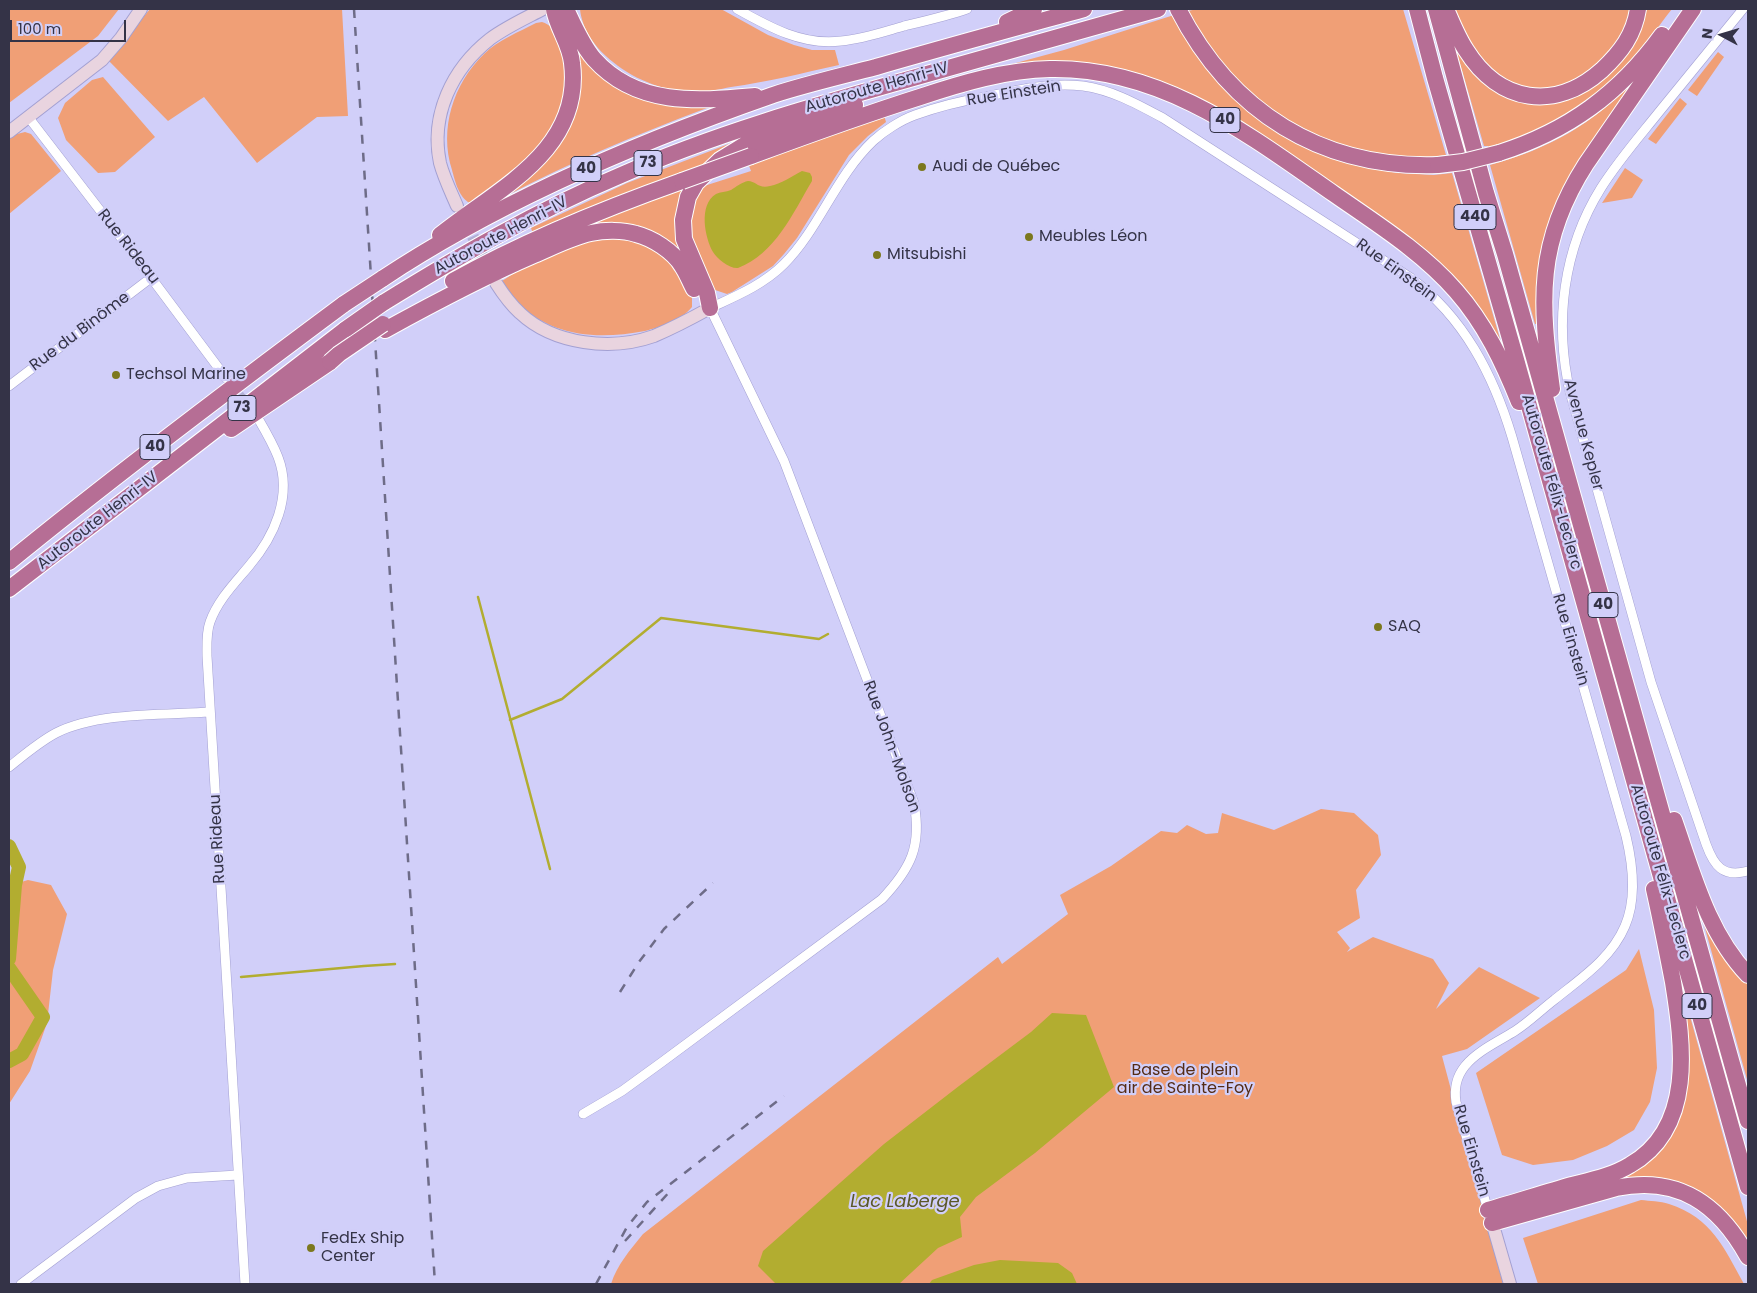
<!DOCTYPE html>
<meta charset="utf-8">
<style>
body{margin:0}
#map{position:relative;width:1757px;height:1293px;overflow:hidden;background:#d1cff9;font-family:Poppins,sans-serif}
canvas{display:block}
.frame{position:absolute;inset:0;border:10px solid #343347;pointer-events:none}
.north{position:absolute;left:1697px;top:10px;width:50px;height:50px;-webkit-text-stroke:4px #d1cff9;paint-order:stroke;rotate:276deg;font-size:14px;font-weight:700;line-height:20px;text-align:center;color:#343347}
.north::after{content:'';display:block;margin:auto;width:18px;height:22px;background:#343347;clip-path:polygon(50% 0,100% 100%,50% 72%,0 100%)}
.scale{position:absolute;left:10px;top:20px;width:116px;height:22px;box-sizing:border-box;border:2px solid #343347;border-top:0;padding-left:6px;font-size:15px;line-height:18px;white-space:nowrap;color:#343347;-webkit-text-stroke:4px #d1cff9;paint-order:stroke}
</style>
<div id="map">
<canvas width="1757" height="1293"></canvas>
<div class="frame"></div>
<div class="north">N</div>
<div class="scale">100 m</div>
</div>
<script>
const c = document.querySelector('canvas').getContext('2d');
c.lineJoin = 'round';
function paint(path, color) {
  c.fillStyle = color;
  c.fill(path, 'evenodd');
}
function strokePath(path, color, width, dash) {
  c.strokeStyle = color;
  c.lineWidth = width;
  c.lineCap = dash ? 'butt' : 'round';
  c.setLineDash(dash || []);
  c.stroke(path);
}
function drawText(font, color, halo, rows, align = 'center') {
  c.font = font + ' Poppins,sans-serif';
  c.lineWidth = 4.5;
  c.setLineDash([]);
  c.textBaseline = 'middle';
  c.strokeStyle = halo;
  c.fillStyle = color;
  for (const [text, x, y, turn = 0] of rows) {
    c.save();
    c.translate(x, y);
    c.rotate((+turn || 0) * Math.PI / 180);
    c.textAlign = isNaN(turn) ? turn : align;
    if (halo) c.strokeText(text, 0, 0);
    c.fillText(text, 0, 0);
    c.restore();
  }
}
paint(new Path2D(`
 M9 9H119L98 36 9 103Z
 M150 9H342L348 116 317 117 257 163 204 97 168 121 108 60Z
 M580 9H721L768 35 794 45 812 50H835L839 65C803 73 767 82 731 87 720 89 708 92 697 92 667 92 636 81 613 62 596 49 582 30 580 9Z
 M1197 9H1403L1446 155C1371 166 1292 134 1239 82 1218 61 1202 37 1188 11Z
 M1453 9H1632C1630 15 1629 22 1627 27 1609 66 1561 99 1517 87 1509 85 1498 76 1491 71 1475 57 1462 28 1453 9Z
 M1643 9H1672C1659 25 1648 43 1634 58 1608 88 1573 115 1536 131 1521 138 1504 143 1489 148L1488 146H1484L1452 36 1503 93 1590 84Z
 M1174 15 1184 35 1198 57 1215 78 1240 103 1269 126 1355 165 1397 173 1434 175 1452 173 1500 339 1497 340 1473 302 1174 87 1001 67 1064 50Z
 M542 22C558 27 563 45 564 59 564 69 567 80 566 90 560 143 510 174 470 203 459 198 455 181 452 170 439 129 453 84 484 54 498 40 519 32 536 23Z
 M572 43 595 68 706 104 707 108C638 134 571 162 506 196L564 130Z
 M1718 52 1724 57 1697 96 1688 90Z
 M103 77 155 137 115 172 98 173 66 140 58 118 65 103 92 80Z
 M1635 81 1573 174 1540 323 1535 324 1490 165C1551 148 1590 125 1635 81Z
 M1680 98 1687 104 1656 144 1648 139Z
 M884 115 886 122 868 136 849 155 797 238 784 254 773 266 732 292 727 294 715 290 690 234 689 219 698 190 704 186 751 171 748 163Z
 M25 132 31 134 61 171 9 214V136Z
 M739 140 704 167 533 234 531 228 627 183Z
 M1625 168 1643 180 1632 198 1602 203Z
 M690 185 681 257 655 235 570 233 632 206Z
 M588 239H638L673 261 692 294V307C682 320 660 327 645 331 596 340 551 337 514 300 509 295 505 287 502 281L530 263Z
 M1321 809 1354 813 1378 835 1381 855 1356 890 1360 918 1337 932 1350 948 1347 952 1373 937 1433 959 1449 983 1436 1009 1479 967 1540 998 1467 1049 1442 1056 1503 1284H611C617 1265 630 1250 643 1234L998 957 1002 964 1068 914 1060 895 1111 866 1161 831 1177 833 1187 825 1206 834 1218 833 1222 813 1274 830Z
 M28 880 51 885 67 914 53 970 47 1023 30 1071 9 1104V904L11 885Z
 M1706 920 1748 983V1083L1703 921Z
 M1639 949 1654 1010 1657 1068 1650 1102 1634 1130 1607 1146 1573 1160 1533 1165 1502 1155 1476 1073 1626 970Z
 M1683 991 1748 1225V1247L1706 1198 1616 1183 1673 1127 1679 992Z
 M1641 1200C1650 1201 1660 1201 1669 1204 1712 1218 1724 1248 1744 1284H1538L1523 1238Z`), '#f09f76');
paint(new Path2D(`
 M802 171 810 173 812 177V181C793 213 775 254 738 268 730 269 717 259 713 252 705 238 698 205 716 194 720 192 726 192 731 190 736 187 742 182 748 181 756 181 758 189 770 186 781 184 792 176 802 171Z
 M1052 1013 1086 1015 1114 1087 1035 1153 976 1197 960 1217 962 1237 938 1248 899 1284H776L758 1266 763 1251 884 1144 959 1086 1031 1032Z
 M1000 1260 1058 1263 1072 1273 1077 1284H929L932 1280 974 1265Z`), '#b2ad30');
strokePath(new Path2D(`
 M478 597 550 869
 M510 720 562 699 661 618 819 639 828 634
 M241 977 364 966 395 964`), '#b2ad30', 2.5);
strokePath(new Path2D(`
 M9 846 19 867 15 885 9 959
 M9 968 43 1017 22 1054 9 1061`), '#b2ad30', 14);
strokePath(new Path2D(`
 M231 384 249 407`), '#b2b0d5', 9, [9, 4.5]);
strokePath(new Path2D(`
 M465 220 489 270`), '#b2b0d5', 12, [12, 6]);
const street = new Path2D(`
 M737 9C769 27 803 46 841 41 863 39 883 32 904 26 925 21 947 16 967 9
 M1743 9C1715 43 1687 78 1659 112 1639 137 1618 161 1601 188 1563 249 1554 322 1570 392L1651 682 1706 844C1714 866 1723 878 1748 871
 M29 118 132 252 226 378
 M9 386 152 277
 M9 767C24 755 39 742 56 733 97 712 164 715 210 712
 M583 1114 622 1091 662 1062 882 899C911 868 922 846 914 803L784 461 710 308C736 296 763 285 784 264 819 229 836 176 873 141 884 131 901 120 915 115 937 107 961 101 985 97 1017 90 1050 82 1083 86 1112 90 1137 104 1163 118L1411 278C1464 318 1493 374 1512 437L1626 836C1633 865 1637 898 1625 926 1611 959 1580 979 1554 1000 1541 1010 1529 1022 1515 1031 1499 1041 1477 1051 1465 1066 1456 1077 1454 1089 1456 1102L1488 1210
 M21 1284 136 1198 158 1186 187 1178 238 1175
 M245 1284 207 656C207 645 206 633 210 622 218 600 234 584 249 566 274 537 293 496 278 457 273 444 266 432 259 420`);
const secondary = new Path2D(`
 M9 132 102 60 121 38 141 9
 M457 206C451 192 444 178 440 163 430 115 452 69 490 39 506 27 526 18 543 9
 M496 283C503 294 510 304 520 313 554 345 612 351 654 336 673 328 692 318 710 308
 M1490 1215 1510 1284`);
const highway = new Path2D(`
 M566 9C574 26 582 45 594 59 637 107 698 101 755 96
 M1178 9C1231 112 1321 169 1438 165
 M1417 9 1435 78 1515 356 1748 1187
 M1436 9 1486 193 1505 254 1748 1121
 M1446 9C1452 23 1458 38 1466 50 1499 103 1555 112 1602 70 1621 52 1634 35 1638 9
 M1007 22 1034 9
 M1499 153C1568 131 1619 94 1662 35
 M751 156C808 135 863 115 920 97 962 83 1006 70 1050 69 1161 67 1248 134 1334 194 1377 224 1422 252 1456 291 1485 324 1503 362 1519 402
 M440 235C497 189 583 151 572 63 570 43 557 28 554 9
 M382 279C499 201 641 141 773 95 807 84 842 76 876 67 945 47 1015 28 1084 9
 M453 281C526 240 603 209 682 181
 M383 303C459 256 536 211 619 176 714 134 813 106 913 78 994 55 1076 32 1158 9
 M710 308 707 293 684 239 683 220 688 197 696 183 720 160 746 144 855 105
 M385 330C434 303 483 277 534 255 553 247 572 237 591 233 605 230 623 230 636 234 652 238 673 251 682 266 687 273 690 282 694 289
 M1552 389C1540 302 1536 242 1586 164L1693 9
 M231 429 330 362
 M9 562C118 473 231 388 344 304
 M9 589 346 329
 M1674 820C1693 874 1708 933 1748 975
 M1488 1210C1516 1202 1544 1193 1572 1185 1592 1180 1612 1176 1630 1165 1695 1128 1683 1044 1673 982 1667 951 1661 920 1654 889
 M1492 1223 1616 1188C1678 1175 1719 1204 1748 1257`);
strokePath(street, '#a3a0d2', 10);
strokePath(secondary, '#a3a0d2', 14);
strokePath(highway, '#fff', 18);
strokePath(street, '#fff', 9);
strokePath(secondary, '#e9d4df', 12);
strokePath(highway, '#b66e95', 16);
strokePath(new Path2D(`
 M354 9 435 1284
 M620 992 639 962 664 929 713 883
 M625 1241 672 1189
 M596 1284 627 1227 647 1202 784 1096`), '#6e6c88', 2.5, [9, 9]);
const highwayBridge = new Path2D(`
 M1438 165 1463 162 1499 153
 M682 181 751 156
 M344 304 382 279
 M346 329 383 303
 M330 362 339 354 383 324`);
strokePath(highwayBridge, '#fff', 18, []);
strokePath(highwayBridge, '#b66e95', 16);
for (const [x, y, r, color] of [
 [922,167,5,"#7c781e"],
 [1029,237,5,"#7c781e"],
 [877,255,5,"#7c781e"],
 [116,375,5,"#7c781e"],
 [1378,627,5,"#7c781e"],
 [311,1248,5,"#7c781e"]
]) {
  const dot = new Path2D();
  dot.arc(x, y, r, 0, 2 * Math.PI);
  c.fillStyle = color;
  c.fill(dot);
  strokePath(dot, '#d1cff9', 2);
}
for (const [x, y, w] of [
 [1225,120,30],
 [648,163,28],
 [586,169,30],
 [1475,217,42],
 [242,408,28],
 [155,447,30],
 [1603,605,30],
 [1697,1006,30]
]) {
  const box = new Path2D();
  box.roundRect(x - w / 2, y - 12.5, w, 25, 4);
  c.fillStyle = '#d1cff9';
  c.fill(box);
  strokePath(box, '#343347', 1);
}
drawText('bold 15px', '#343347', null, [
 ["40",1225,120],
 ["73",648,163],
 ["40",586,169],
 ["440",1475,217],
 ["73",242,408],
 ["40",155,447],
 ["40",1603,605],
 ["40",1697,1006]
]);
drawText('16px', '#343347', '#d1cff9', [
 ["Autoroute Henri-IV",877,88,-16],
 ["Rue Einstein",1014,94,-9],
 ["Autoroute Henri-IV",501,236,-28],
 ["Rue Rideau",128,247,52],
 ["Rue Einstein",1396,271,36],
 ["Rue du Binôme",80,332,-37],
 ["Avenue Kepler",1583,435,75],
 ["Autoroute Félix-Leclerc",1551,482,74],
 ["Autoroute Henri-IV",98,521,-38],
 ["Rue Einstein",1570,640,74],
 ["Rue John-Molson",891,747,70],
 ["Rue Rideau",218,839,-93],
 ["Autoroute Félix-Leclerc",1660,872,74],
 ["Rue Einstein",1471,1151,74]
]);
drawText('16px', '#343347', '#d1cff9', [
 ["Audi de Québec",932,167],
 ["Meubles Léon",1039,237],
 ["Mitsubishi",887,255],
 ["Techsol Marine",126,375],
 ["SAQ",1388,627],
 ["FedEx Ship",321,1239],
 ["Center",321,1257]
], 'left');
drawText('16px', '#542c16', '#d1cff9', [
 ["Base de plein",1185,1071],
 ["air de Sainte-Foy",1185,1089]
]);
drawText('italic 18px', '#5a5829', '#d1cff9', [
 ["Lac Laberge",905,1202]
]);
</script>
